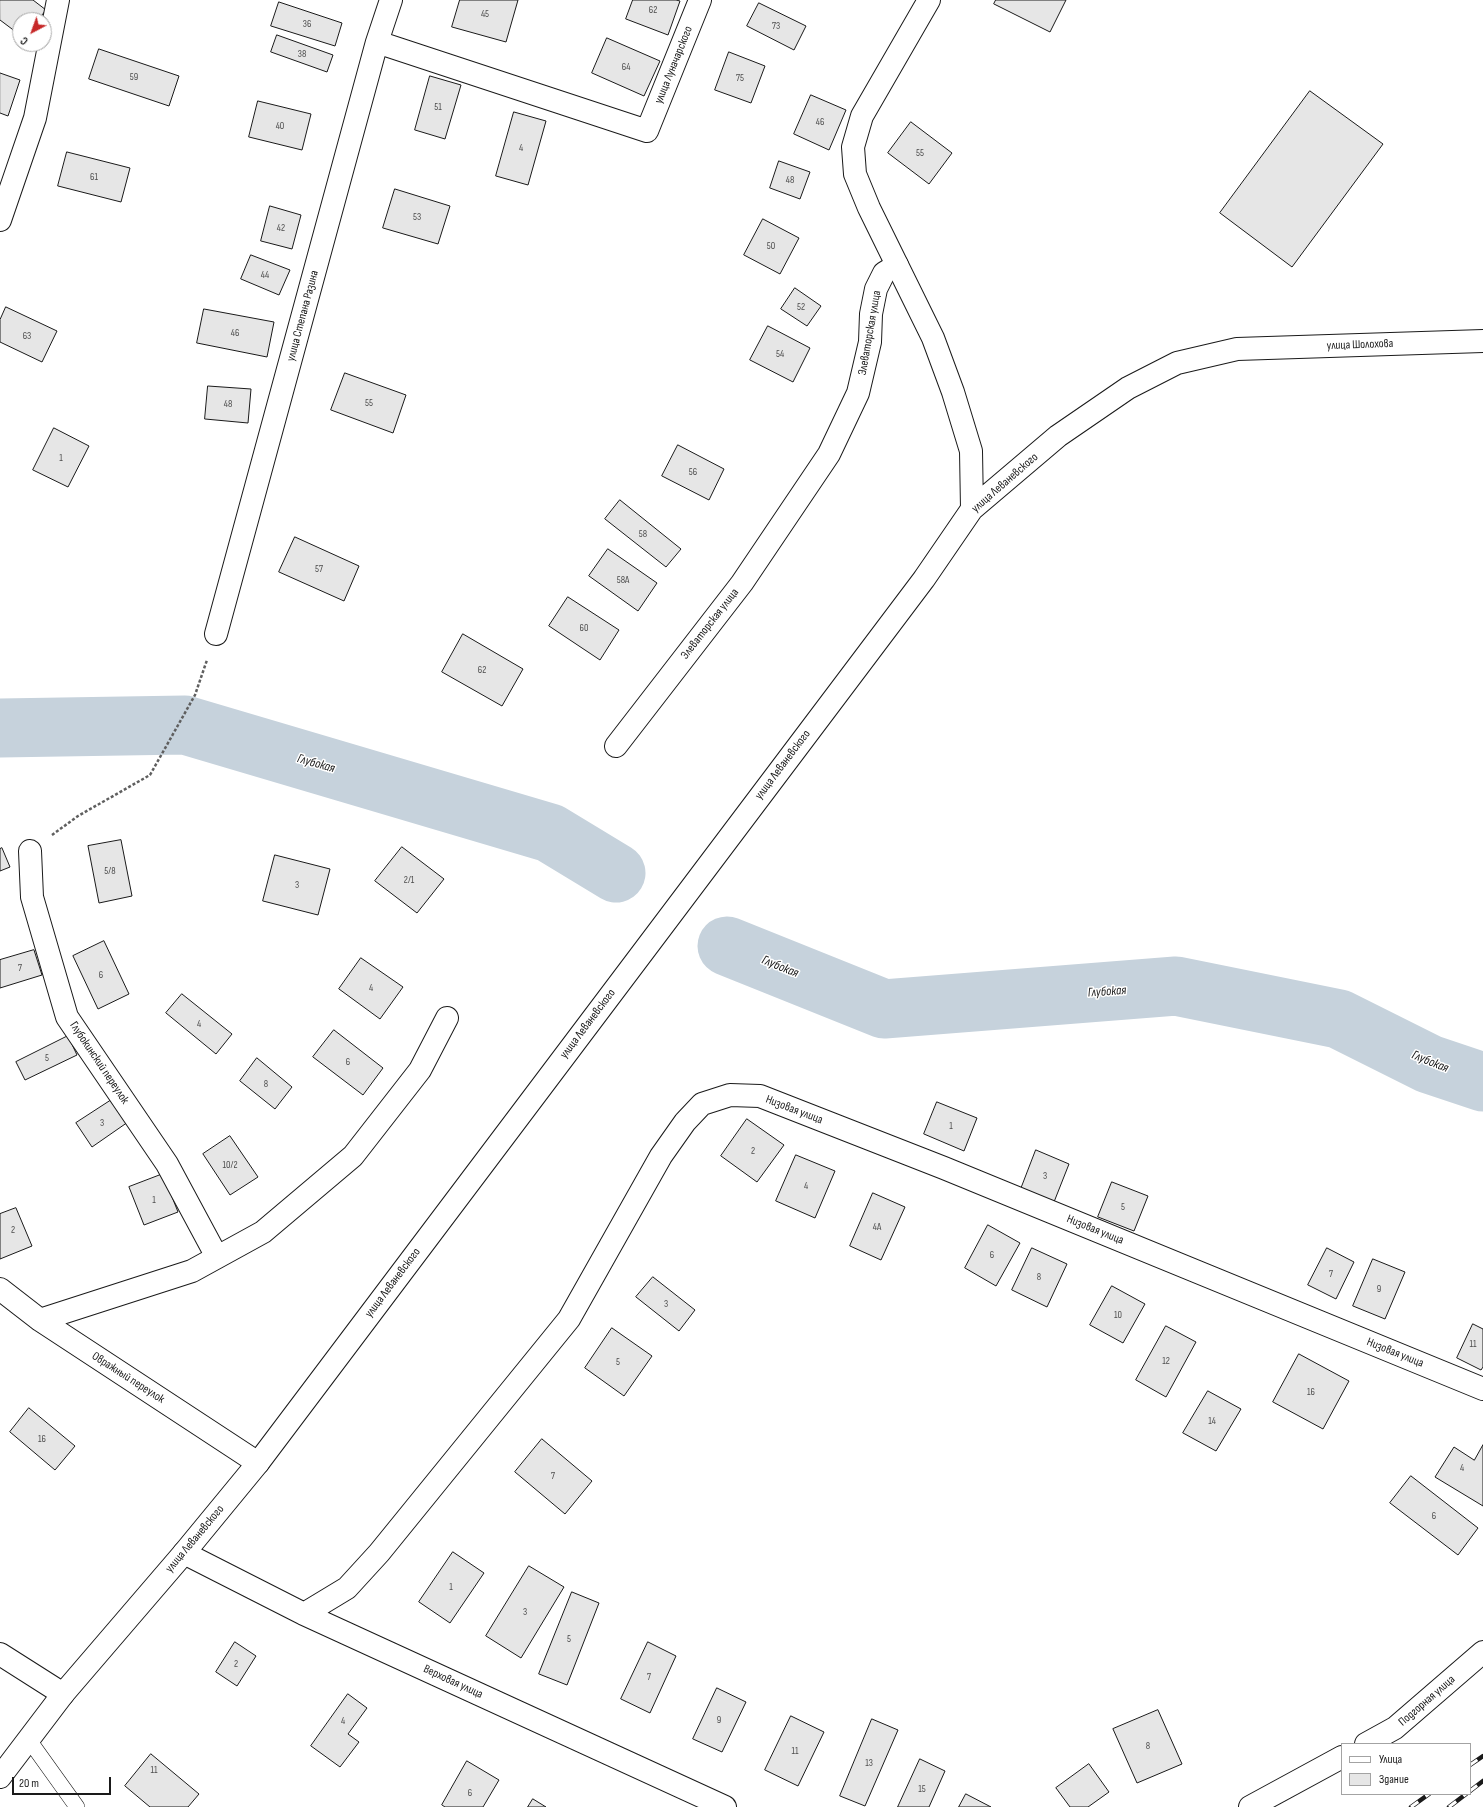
<!DOCTYPE html>
<meta charset="utf-8">
<style>
body{margin:0}
#map{position:relative;width:1483px;height:1807px;overflow:hidden;background:#fff;font-family:"Sofia Sans Condensed",sans-serif}
canvas{display:block}
.legend{position:absolute;left:1341px;top:1743px;width:130px;height:52px;box-sizing:border-box;background:#fff;border:1px solid #a3a3a3;margin:0;padding:5px 7px;list-style:none;font-size:12px;color:#1a1a1a}
.legend li{display:flex;align-items:center;gap:8px;height:20px}
.legend b{width:20px;border:1px solid #a3a3a3}
.north{position:absolute;left:12px;top:12px;width:40px;height:40px;box-sizing:border-box;background:#fff;border:1px solid #a3a3a3;border-radius:50%;rotate:221deg;font-size:11px;font-weight:700;line-height:16px;text-align:center;color:#1a1a1a}
.north::after{content:'';display:block;margin:auto;width:14px;height:18px;background:#c62828;clip-path:polygon(50% 0,100% 100%,50% 72%,0 100%)}
.scale{position:absolute;left:12px;top:1777px;width:99px;height:18px;box-sizing:border-box;border:2px solid #1a1a1a;border-top:0;padding-left:5px;font-size:12px;line-height:14px;white-space:nowrap;color:#1a1a1a;-webkit-text-stroke:3px #fff;paint-order:stroke}
</style>
<div id="map">
<canvas width="1483" height="1807"></canvas>
<ul class="legend">
<li><b style="height:5px;background:#fff"></b>Улица</li>
<li><b style="height:11px;background:#e6e6e6"></b>Здание</li>
</ul>
<div class="north">С</div>
<div class="scale">20 m</div>
</div>
<script>
const c = document.querySelector('canvas').getContext('2d');
c.lineJoin = 'round';
function strokePath(path, color, width, dash) {
  c.strokeStyle = color;
  c.lineWidth = width;
  c.lineCap = dash ? 'butt' : 'round';
  c.setLineDash(dash || []);
  c.stroke(path);
}
function paint(path, color) {
  c.fillStyle = color;
  c.fill(path, 'evenodd');
}
function drawText(font, color, halo, rows, align = 'center') {
  c.font = font + ' "Sofia Sans Condensed",sans-serif';
  c.lineWidth = 3;
  c.setLineDash([]);
  c.textBaseline = 'middle';
  c.strokeStyle = halo;
  c.fillStyle = color;
  for (const [text, x, y, turn = 0] of rows) {
    c.save();
    c.translate(x, y);
    c.rotate((+turn || 0) * Math.PI / 180);
    c.textAlign = isNaN(turn) ? turn : align;
    if (halo) c.strokeText(text, 0, 0);
    c.fillText(text, 0, 0);
    c.restore();
  }
}
strokePath(new Path2D(`
 M0 728 185 725 550 833 616 873
 M727 946 884 1009 1176 986 1339 1019 1429 1064 1483 1082`), '#c6d2dc', 59);
const building = new Path2D(`
 M0 0H33L46 10 38 20H20V35L0 20Z
 M460 0H518L506 42 452 27Z
 M633 0H676L680 1 668 35 626 19Z
 M996 0H1066L1050 32 994 4Z
 M279 2 342 23 335 46 271 26Z
 M759 3 806 26 794 50 747 26Z
 M277 35 333 55 327 72 271 52Z
 M607 38 660 61 644 96 592 73Z
 M99 49 179 76 169 106 89 79Z
 M729 52 765 66 751 103 715 90Z
 M0 73 20 80 8 116 0 113Z
 M430 76 461 85 445 139 415 130Z
 M1310 91 1383 144 1292 267 1220 213Z
 M811 95 846 110 829 150 794 134Z
 M258 101 311 114 302 150 249 137Z
 M514 112 546 121 528 185 496 176Z
 M911 122 952 153 929 184 888 153Z
 M67 152 130 168 121 202 58 186Z
 M779 161 810 172 800 199 770 188Z
 M395 189 450 206 438 244 383 228Z
 M270 206 301 215 292 249 261 241Z
 M763 219 799 238 780 274 744 255Z
 M251 255 290 270 279 295 241 279Z
 M795 288 821 306 807 326 781 309Z
 M6 307 57 331 42 362 0 342V320Z
 M204 309 274 322 267 357 197 343Z
 M768 326 810 348 793 382 750 360Z
 M345 373 406 395 393 433 331 410Z
 M208 386 251 389 248 423 205 419Z
 M54 428 89 446 68 487 33 470Z
 M678 445 724 469 709 500 662 476Z
 M620 500 681 549 666 567 605 519Z
 M295 537 359 566 344 601 279 572Z
 M608 549 657 583 638 611 589 576Z
 M568 597 619 630 600 660 549 626Z
 M463 634 523 669 502 706 442 672Z
 M121 840 132 896 99 903 88 846Z
 M402 847 444 879 417 913 375 881Z
 M2 848 10 867 0 871V849Z
 M275 855 330 869 318 915 263 901Z
 M104 941 129 994 98 1009 73 956Z
 M34 950 42 975 0 988V960Z
 M361 958 403 987 380 1019 339 989Z
 M182 994 232 1034 216 1054 166 1013Z
 M334 1030 383 1068 363 1095 313 1057Z
 M68 1036 77 1055 25 1080 16 1062Z
 M257 1058 292 1087 275 1109 240 1081Z
 M113 1099 128 1122 92 1147 76 1123Z
 M937 1102 977 1118 964 1151 924 1134Z
 M747 1119 784 1145 757 1182 721 1156Z
 M230 1136 258 1177 230 1195 203 1154Z
 M1036 1150 1069 1164 1054 1202 1021 1189Z
 M796 1155 835 1171 815 1218 776 1201Z
 M163 1174 178 1212 144 1225 129 1187Z
 M1112 1182 1148 1196 1134 1231 1098 1217Z
 M873 1193 905 1207 881 1260 850 1246Z
 M16 1208 32 1246 0 1259V1214Z
 M988 1225 1020 1243 996 1286 965 1268Z
 M1032 1248 1067 1264 1047 1307 1012 1290Z
 M1327 1248 1354 1262 1336 1299 1308 1285Z
 M1373 1259 1405 1272 1385 1319 1353 1306Z
 M653 1277 695 1310 679 1331 636 1297Z
 M1112 1286 1145 1304 1123 1343 1090 1325Z
 M1473 1324 1483 1329V1367L1481 1370 1457 1358Z
 M1166 1326 1196 1342 1166 1397 1136 1380Z
 M612 1328 652 1356 624 1396 585 1368Z
 M1299 1354 1349 1381 1323 1429 1273 1402Z
 M1208 1391 1241 1409 1216 1451 1183 1433Z
 M29 1408 75 1446 55 1470 10 1432Z
 M542 1439 592 1481 565 1514 515 1472Z
 M1483 1445V1506L1435 1477 1454 1447 1474 1460Z
 M1411 1476 1478 1528 1458 1555 1390 1503Z
 M453 1552 484 1573 450 1623 419 1602Z
 M529 1566 564 1587 521 1658 486 1636Z
 M572 1592 599 1603 567 1685 539 1674Z
 M235 1642 256 1656 237 1686 216 1672Z
 M648 1642 676 1656 650 1713 621 1699Z
 M717 1688 746 1702 722 1752 693 1739Z
 M348 1694 367 1708 348 1734 359 1742 340 1767 311 1746Z
 M1158 1710 1182 1764 1137 1783 1113 1729Z
 M791 1716 824 1732 798 1786 765 1770Z
 M872 1719 898 1730 865 1806 840 1796Z
 M151 1754 199 1794 188 1807H150L125 1786Z
 M920 1759 945 1771 929 1807H898Z
 M467 1761 499 1780 483 1807H445L442 1805Z
 M1089 1764 1109 1792 1088 1807H1070L1056 1788Z
 M966 1794 991 1807H959Z
 M533 1799 546 1807H528Z`);
paint(building, '#e6e6e6');
strokePath(building, '#1a1a1a', 1);
const lane = new Path2D(`
 M29 1740 77 1807`);
const street = new Path2D(`
 M377 42 647 131 700 0
 M0 220 35 118 58 0
 M216 634 377 42 391 0
 M616 746 742 583 829 454 858 393 870 342 871 314 876 289 884 273 897 265
 M30 851 32 897 67 1017 167 1164 217 1257
 M0 1289 40 1320 258 1463
 M40 1320 192 1271 263 1232 353 1156 420 1070 447 1018
 M184 1553 304 1614 725 1807
 M304 1614 347 1588 379 1553 569 1319 661 1156 685 1122 702 1104 730 1095 760 1096 944 1168 1483 1389
 M0 1654 63 1694
 M1366 1744 1395 1728 1483 1652
 M1250 1807 1342 1757`);
const secondary = new Path2D(`
 M929 0 862 116 853 147 855 174 869 208 933 338 953 392 971 451 972 509
 M0 1777 63 1694 184 1553 258 1463 924 579 972 509 1058 436 1128 388 1177 363 1237 349 1483 341`);
strokePath(lane, '#1a1a1a', 16);
strokePath(street, '#1a1a1a', 24);
strokePath(secondary, '#1a1a1a', 24);
strokePath(new Path2D(`
 M52 835 78 816 150 775 195 695 207 660`), '#5f5f5f', 2.5, [3, 2]);
strokePath(lane, '#fff', 15);
strokePath(street, '#fff', 22);
strokePath(secondary, '#fff', 22);
const rail = new Path2D(`
 M1470 1765 1483 1756
 M1470 1791 1483 1781
 M1411 1807 1429 1794
 M1449 1807 1466 1794`);
strokePath(rail, '#1a1a1a', 4.5);
strokePath(rail, '#fff', 3, [9]);
drawText('10px', '#4d4d4d', null, [
 ["62",653,10],
 ["45",485,14],
 ["36",307,24],
 ["73",776,26],
 ["38",302,54],
 ["64",626,67],
 ["59",134,77],
 ["75",740,78],
 ["51",438,107],
 ["46",820,122],
 ["40",280,126],
 ["4",521,148],
 ["55",920,153],
 ["61",94,177],
 ["48",790,180],
 ["53",417,217],
 ["42",281,228],
 ["50",771,246],
 ["44",265,275],
 ["52",801,307],
 ["46",235,333],
 ["63",27,336],
 ["54",780,354],
 ["55",369,403],
 ["48",228,404],
 ["1",61,458],
 ["56",693,472],
 ["58",643,534],
 ["57",319,569],
 ["58А",623,580],
 ["60",584,628],
 ["62",482,670],
 ["5/8",110,871],
 ["2/1",409,880],
 ["3",297,885],
 ["7",20,968],
 ["6",101,975],
 ["4",371,988],
 ["4",199,1024],
 ["5",47,1058],
 ["6",348,1062],
 ["8",266,1084],
 ["3",102,1123],
 ["1",951,1126],
 ["2",753,1151],
 ["10/2",230,1165],
 ["3",1045,1176],
 ["4",806,1186],
 ["1",154,1200],
 ["5",1123,1207],
 ["4А",877,1227],
 ["2",13,1230],
 ["6",992,1255],
 ["7",1331,1274],
 ["8",1039,1277],
 ["9",1379,1289],
 ["3",666,1304],
 ["10",1118,1315],
 ["11",1473,1344],
 ["12",1166,1361],
 ["5",618,1362],
 ["16",1311,1392],
 ["14",1212,1421],
 ["16",42,1439],
 ["4",1462,1468],
 ["7",553,1476],
 ["6",1434,1516],
 ["1",451,1587],
 ["3",525,1612],
 ["5",569,1639],
 ["2",236,1664],
 ["7",649,1677],
 ["9",719,1720],
 ["4",343,1721],
 ["8",1148,1746],
 ["11",795,1751],
 ["13",869,1763],
 ["11",154,1770],
 ["15",922,1789],
 ["6",470,1793]
]);
drawText('12px', '#1a1a1a', '#fff', [
 ["улица Луначарского",674,65,-68],
 ["улица Степана Разина",303,316,-75],
 ["Элеваторская улица",870,333,-80],
 ["улица Шолохова",1360,345,-2],
 ["улица Леваневского",1005,483,-41],
 ["Элеваторская улица",710,624,-52],
 ["улица Леваневского",783,765,-53],
 ["улица Леваневского",588,1024,-53],
 ["Глубокинский переулок",99,1063,56],
 ["Низовая улица",794,1110,21],
 ["Низовая улица",1095,1230,22],
 ["улица Леваневского",393,1283,-53],
 ["Низовая улица",1395,1353,22],
 ["Овражный переулок",128,1378,33],
 ["улица Леваневского",195,1539,-50],
 ["Верховая улица",453,1682,25],
 ["Подгорная улица",1427,1701,-41]
]);
drawText('italic 13px', '#1a1a1a', '#fff', [
 ["Глубокая",316,764,16],
 ["Глубокая",780,967,22],
 ["Глубокая",1107,992,-4],
 ["Глубокая",1430,1062,22]
]);
</script>
